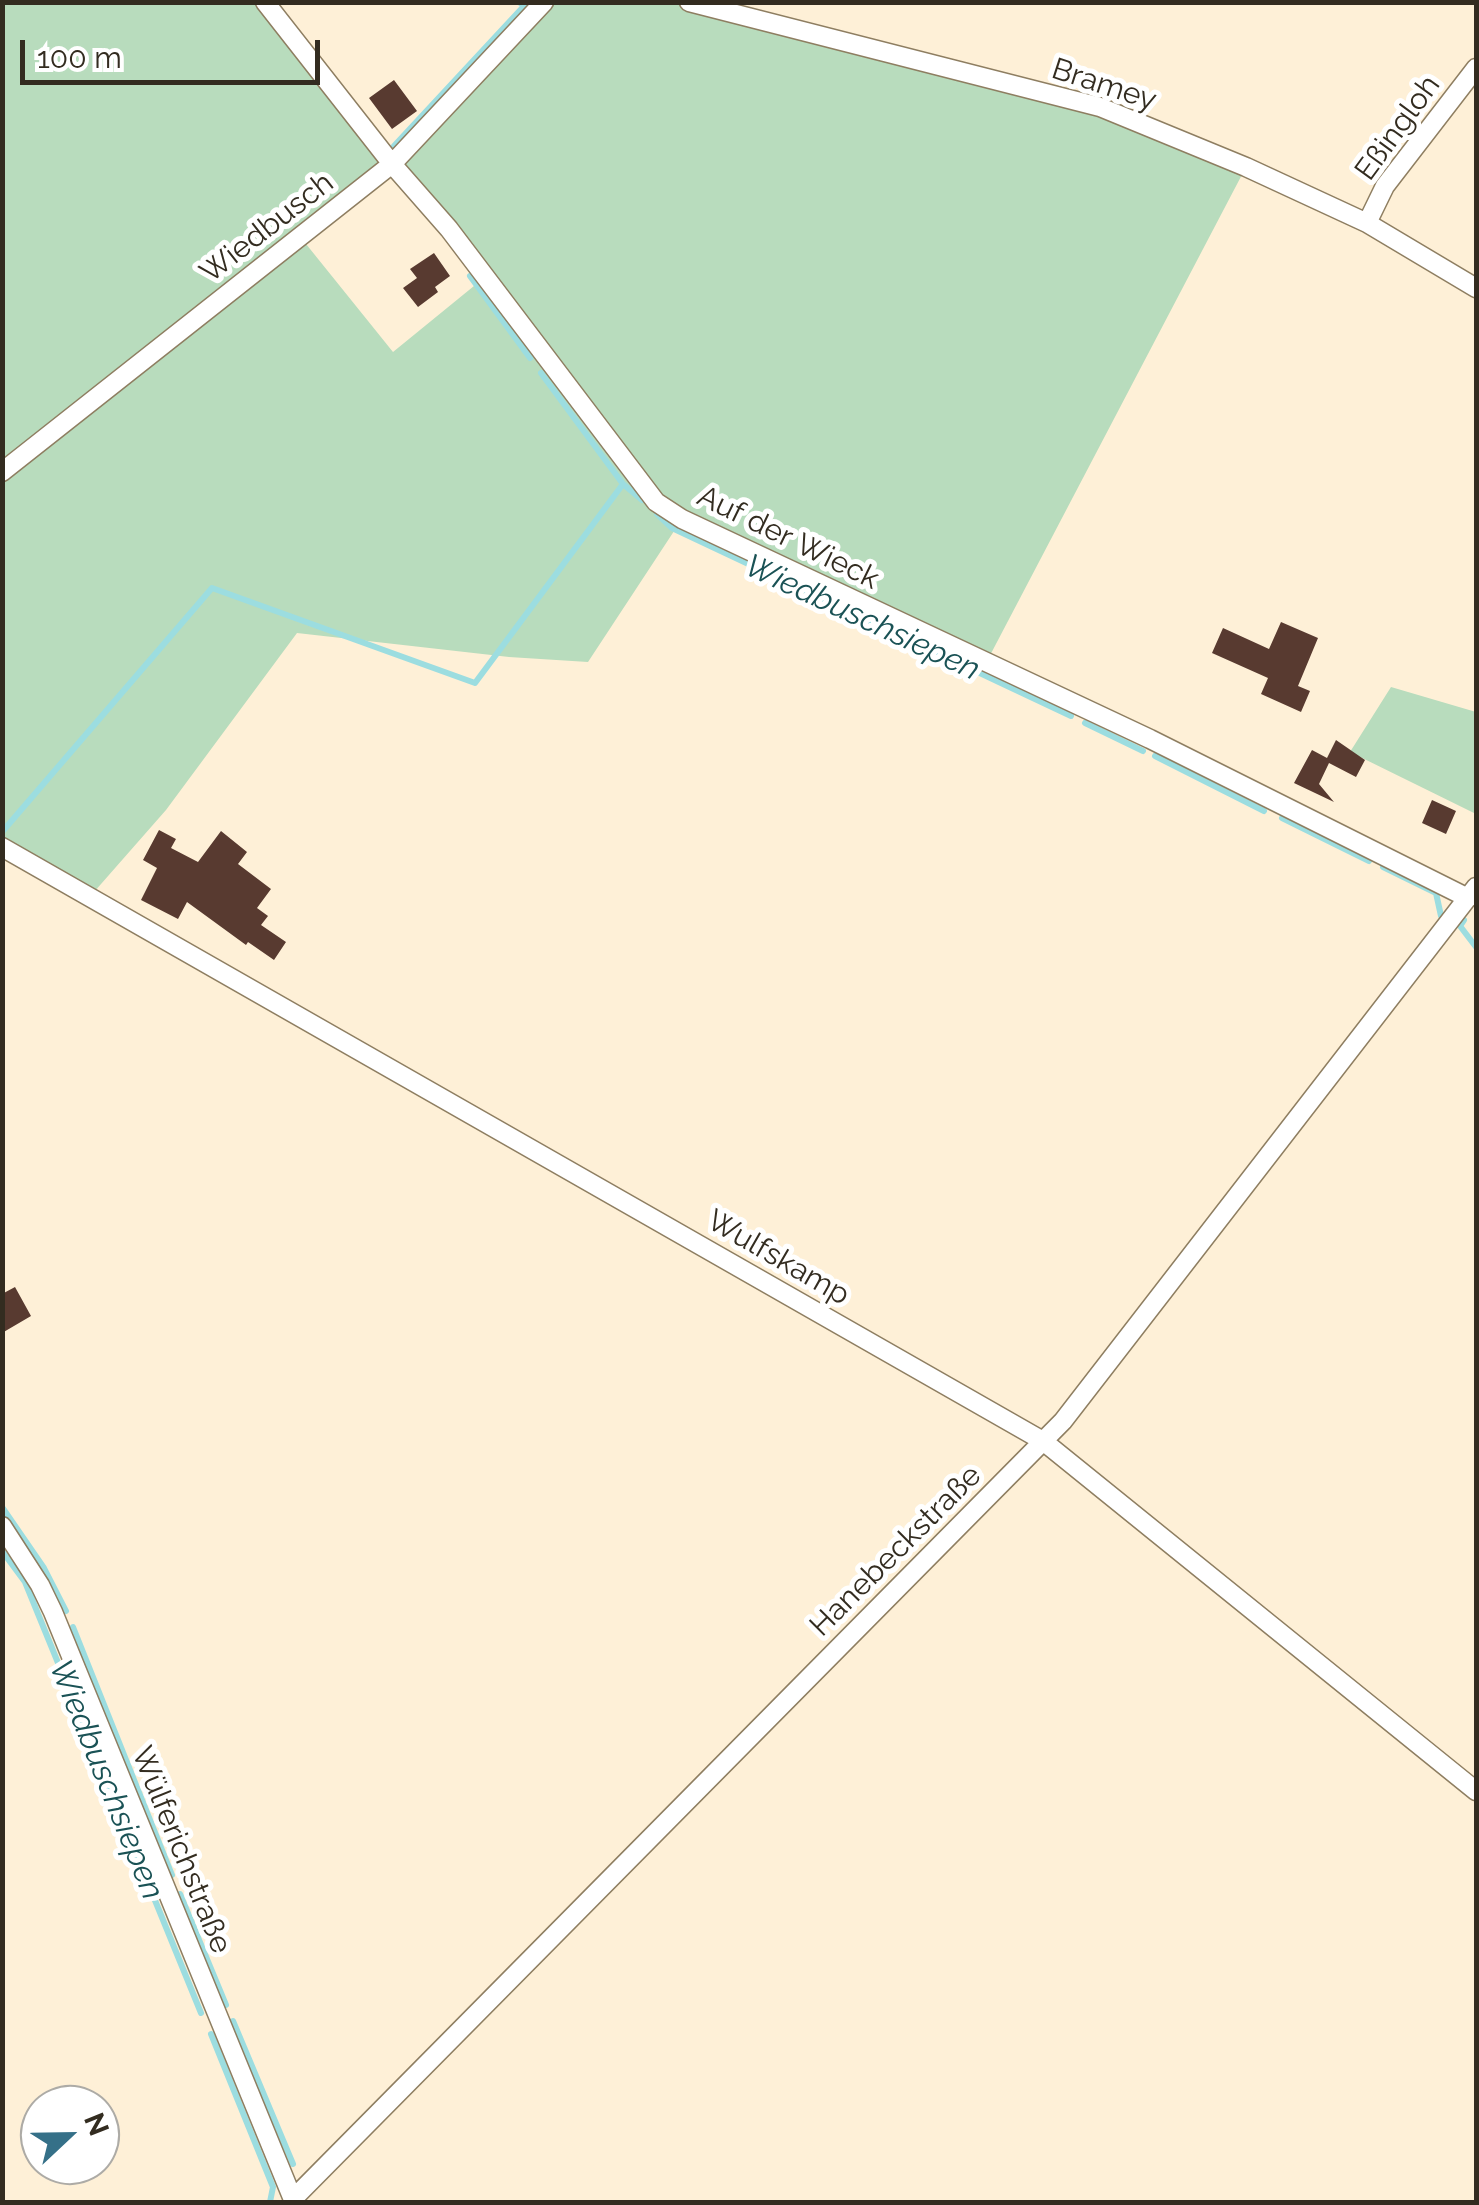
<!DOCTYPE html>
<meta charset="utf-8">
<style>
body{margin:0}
#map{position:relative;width:1479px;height:2205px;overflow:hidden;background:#fef0d7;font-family:Raleway,sans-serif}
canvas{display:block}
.frame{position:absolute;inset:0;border:5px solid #332c20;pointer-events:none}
.north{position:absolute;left:20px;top:2085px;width:100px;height:100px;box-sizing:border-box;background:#fff;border:2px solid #adaba6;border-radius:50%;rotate:68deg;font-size:28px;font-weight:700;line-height:40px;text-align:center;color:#332c20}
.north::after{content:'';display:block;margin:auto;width:35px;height:45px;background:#357088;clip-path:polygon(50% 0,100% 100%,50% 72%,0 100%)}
.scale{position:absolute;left:20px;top:40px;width:300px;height:45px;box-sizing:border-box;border:5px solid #332c20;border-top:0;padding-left:12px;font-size:30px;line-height:35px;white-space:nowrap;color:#332c20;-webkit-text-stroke:8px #fff;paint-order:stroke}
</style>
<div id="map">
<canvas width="1479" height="2205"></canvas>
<div class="frame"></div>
<div class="north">N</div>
<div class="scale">100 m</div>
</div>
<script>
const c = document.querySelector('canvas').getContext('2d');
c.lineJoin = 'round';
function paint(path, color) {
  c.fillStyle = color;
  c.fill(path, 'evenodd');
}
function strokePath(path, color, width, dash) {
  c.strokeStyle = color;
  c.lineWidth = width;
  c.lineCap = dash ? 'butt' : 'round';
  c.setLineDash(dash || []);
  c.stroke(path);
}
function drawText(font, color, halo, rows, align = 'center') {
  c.font = font + ' Raleway,sans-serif';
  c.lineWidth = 10;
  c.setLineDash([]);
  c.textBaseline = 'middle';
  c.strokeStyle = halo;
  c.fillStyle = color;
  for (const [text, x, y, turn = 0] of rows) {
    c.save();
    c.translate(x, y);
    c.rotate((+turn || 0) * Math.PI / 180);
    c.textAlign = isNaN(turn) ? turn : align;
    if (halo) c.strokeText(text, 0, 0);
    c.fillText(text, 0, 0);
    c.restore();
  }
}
paint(new Path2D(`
 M689 2 1100 107 1246 167 986 663 682 519 588 662 509 657 297 633 166 810 94 892 3 841V3H265L392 164 544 3ZM391 165 485 277 393 352 302 239Z
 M1391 687 1476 712V814L1350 752Z`), '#b8dcbd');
strokePath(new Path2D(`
 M394 146 524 6 519 2
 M470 276 530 358
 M541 373 623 484 642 500
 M657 514 672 528 1071 716
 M1085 723 1143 751
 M1155 756 1264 811
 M1282 818 1369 861
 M2 832 212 588 475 683 623 484
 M1383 867 1436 893 1441 916
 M1464 920 1460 926 1476 947
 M2 1507 44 1568 66 1611
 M2 1551 25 1582 201 2013
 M73 1627 172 1875
 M180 1894 226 2005
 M233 2021 293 2164
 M211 2034 273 2187 270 2202`), '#9cdde0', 6);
paint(new Path2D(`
 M394 80 417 111 392 129 369 98Z
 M434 253 450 276 435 287 438 292 418 307 403 288 417 278 410 269Z
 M1281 622 1318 638 1298 686 1310 691 1301 712 1261 694 1268 678 1212 653 1223 628 1269 649Z
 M1336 740 1365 760 1356 777 1329 763 1319 784 1334 802 1294 783 1312 750 1327 758Z
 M1432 800 1456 811 1446 834 1422 823Z
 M159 830 176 839 171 848 198 862 221 831 247 852 238 864 271 889 257 908 268 916 261 925 286 942 274 960 248 942 246 945 187 902 178 919 141 900 157 868 143 860Z
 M15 1287 31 1316 2 1333V1294Z`), '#583a30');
const minor = new Path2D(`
 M265 2 392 164 449 229 656 502 682 519 1150 739 1468 898
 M689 2 1100 107 1246 167 1367 223 1476 288
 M1367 223 1385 186 1476 68
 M2 472 392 164 544 2
 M2 847 1043 1441 1476 1791
 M2 1526 40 1585 53 1612 294 2202
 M293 2199 1063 1421 1476 887`);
strokePath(minor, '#8e7e61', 21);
strokePath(minor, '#fff', 18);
drawText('30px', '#332c20', '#fff', [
 ["Bramey",1104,85,18],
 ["Eßingloh",1398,128,-54],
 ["Wiedbusch",267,228,-38],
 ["Auf der Wieck",788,538,26],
 ["Wulfskamp",778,1258,30],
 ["Hanebeckstraße",896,1551,-45],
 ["Wülferichstraße",181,1850,68]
]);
drawText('italic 32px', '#1a5255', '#fff', [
 ["Wiedbuschsiepen",862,618,25],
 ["Wiedbuschsiepen",106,1780,68]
]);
</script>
